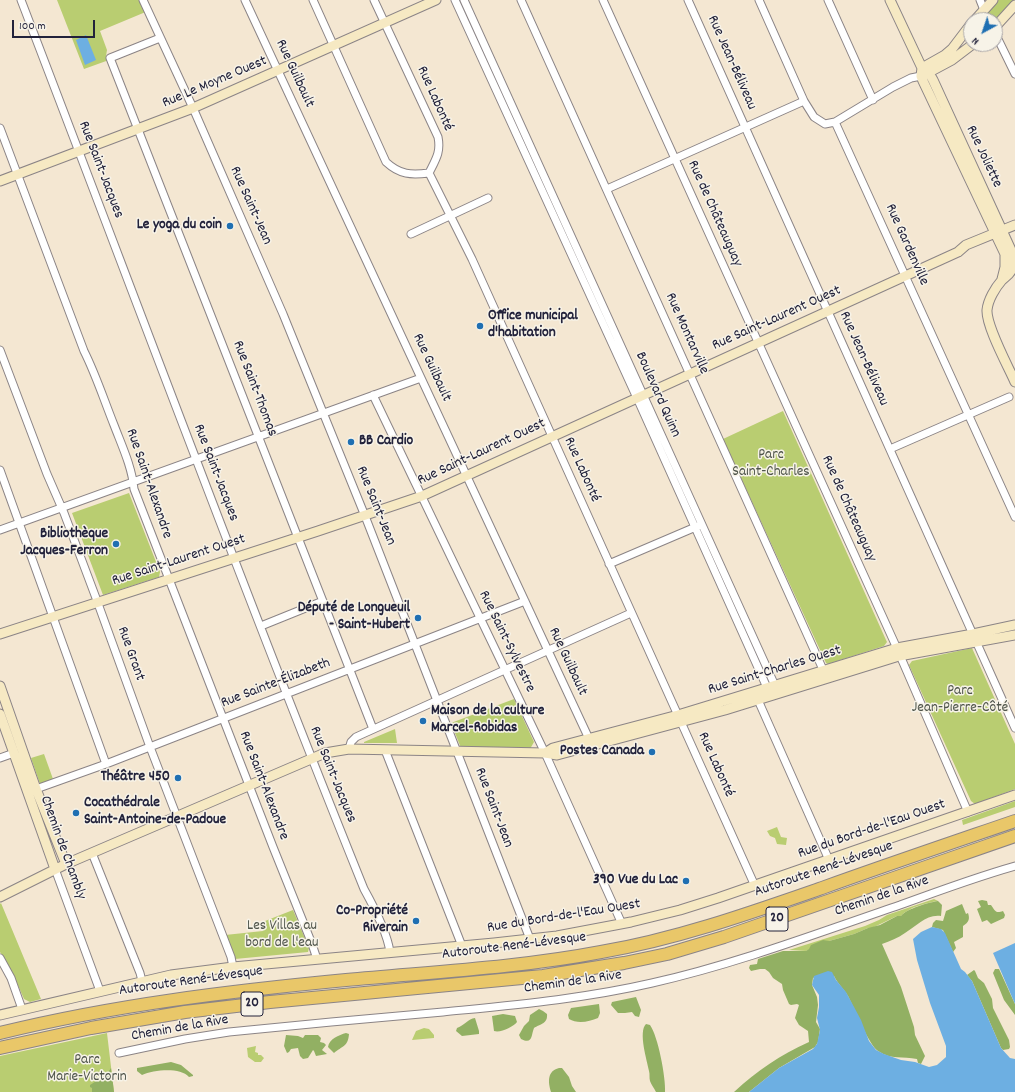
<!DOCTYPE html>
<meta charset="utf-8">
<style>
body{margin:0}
#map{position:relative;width:1015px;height:1092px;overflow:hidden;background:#f4e7d2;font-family:Dekko,sans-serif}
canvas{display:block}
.north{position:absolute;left:963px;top:12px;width:40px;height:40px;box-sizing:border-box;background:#f7f3e8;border:1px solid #a29fa3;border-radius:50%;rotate:220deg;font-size:11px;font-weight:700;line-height:16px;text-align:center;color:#22223b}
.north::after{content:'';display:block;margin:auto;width:14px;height:18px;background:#1f6fb2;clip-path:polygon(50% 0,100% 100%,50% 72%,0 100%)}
.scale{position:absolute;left:12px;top:20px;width:83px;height:18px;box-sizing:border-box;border:2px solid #22223b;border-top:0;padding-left:5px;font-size:12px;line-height:14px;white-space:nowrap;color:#22223b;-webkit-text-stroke:3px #f7f3e8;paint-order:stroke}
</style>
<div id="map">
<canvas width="1015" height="1092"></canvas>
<div class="north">N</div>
<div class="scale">100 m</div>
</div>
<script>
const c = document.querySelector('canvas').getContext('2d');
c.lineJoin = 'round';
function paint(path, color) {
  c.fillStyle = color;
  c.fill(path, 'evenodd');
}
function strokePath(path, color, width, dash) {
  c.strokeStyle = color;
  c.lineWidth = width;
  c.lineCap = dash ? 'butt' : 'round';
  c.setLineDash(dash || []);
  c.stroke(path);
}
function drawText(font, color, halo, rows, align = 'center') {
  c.font = font + ' Dekko,sans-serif';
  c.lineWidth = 3;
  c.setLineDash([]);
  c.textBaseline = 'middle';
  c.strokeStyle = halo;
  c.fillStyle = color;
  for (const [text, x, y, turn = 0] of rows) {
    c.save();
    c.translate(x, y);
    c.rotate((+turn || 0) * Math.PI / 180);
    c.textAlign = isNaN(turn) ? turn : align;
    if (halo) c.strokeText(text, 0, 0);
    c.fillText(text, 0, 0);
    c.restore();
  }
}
paint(new Path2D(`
 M57 0H143L148 11 100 31 107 50 106 56 110 58 109 60 84 69Z
 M996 0H1015L995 22V20H978Z
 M783 411 886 640 887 642 884 646 828 664 826 663 723 439Z
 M129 493 160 572 159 577 103 595 72 513Z
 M972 648 1015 744V789L975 804 971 801 909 665 912 661Z
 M514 699 534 742 530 749 461 748 451 723Z
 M395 729 397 743H364V742Z
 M44 754 53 779 40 784 31 758Z
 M1015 801V807L963 825 962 820Z
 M777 827 781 837 787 838 786 845 777 844 775 838 770 836 767 831Z
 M934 899 938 901C926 903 909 907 901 916H897L872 928H868L854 934 829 941 806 951 789 950 865 926 879 920 887 915Z
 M1 903 41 999 30 1002 24 999 13 974 0 952V904Z
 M293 910 309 948 308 952 235 959 234 958 225 935 263 931 260 923Z
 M424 1028 429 1029 434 1035V1038L412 1040 416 1031Z
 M107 1033 114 1092H0V1056Z
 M256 1046 255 1052 258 1053V1055H261L264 1058 261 1062H255L248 1057 247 1048Z`), '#b9cd71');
paint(new Path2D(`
 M982 900 987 901 988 905H991C995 910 995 914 1003 911L1005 915 1004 918 991 924 987 920 982 922 977 909 981 907 978 901Z
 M938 901 942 905 941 916C926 914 917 926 905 933 898 938 890 941 882 944L901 987 914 1027 915 1035 925 1056 921 1064 918 1063 917 1059C903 1056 891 1060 878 1051 869 1045 854 1008 848 996 844 989 837 983 834 976L820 975 813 978 812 985 817 997 818 1005 816 1022 820 1029 818 1042 815 1047 779 1068 749 1092H734C758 1070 780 1055 809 1042L808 1031 799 1025 795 1018 799 1005 797 1004 791 1005 789 1004 783 990 782 984 773 978 769 972 765 969H760L751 971 749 968 750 965 757 964 758 959 783 951H806L809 949 811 945 823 940 829 941 854 934 868 928 880 925 897 916H901C906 909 930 902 938 901Z
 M962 904 966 914 968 913C970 919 969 922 963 926V937L954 942 956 948 953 952 943 930 932 927 933 923 936 920 943 921 946 911Z
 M995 969H999L1015 1004V1015L1004 1000 993 973Z
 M974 970 975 971 978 978 984 983 992 999 993 1008 1009 1040 1010 1047 1009 1049 1003 1050 1001 1048 972 981 967 975Z
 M636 997 641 1010 639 1017 635 1016 632 1012 625 1013H618L611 1005 612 1002Z
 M599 1004 600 1013 598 1018C589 1022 577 1024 569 1019L568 1015 571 1008Z
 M539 1009 543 1011 547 1014C548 1024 540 1024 534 1028 531 1035 533 1045 521 1039L519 1035 524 1026 529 1021 530 1015Z
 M503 1014 515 1016 517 1022C513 1027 501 1033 494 1031L492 1016Z
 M475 1018 479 1031V1034L462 1036 456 1031 457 1028C465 1025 468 1019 475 1018Z
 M646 1024 650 1025C658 1036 666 1078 665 1092H656C654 1088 651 1084 650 1081 649 1078 650 1074 649 1071 647 1060 638 1032 646 1024Z
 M346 1033 349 1034C348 1047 342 1046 334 1053L328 1047C329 1039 339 1035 346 1033Z
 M286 1035 298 1036 303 1038 305 1035H318L321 1038 320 1042 324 1043 326 1045 322 1050 327 1054 316 1056 314 1051 313 1050 308 1058 303 1059 300 1056 298 1048 291 1049 289 1052 287 1053 284 1046Z
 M171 1062 181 1065 193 1075V1076L189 1077C180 1067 154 1070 142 1075L137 1071V1068Z
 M111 1068 114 1092H92V1088L90 1087V1085L98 1080 106 1078 107 1074Z
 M559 1068H562L569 1077 572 1086 576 1092H551C548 1082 547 1071 559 1068Z`), '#92b063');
paint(new Path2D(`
 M86 35 96 60 85 65 76 40Z
 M932 927 941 929 945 933 961 969 965 972 972 981 1001 1048 1010 1058 1015 1059V1092H749L779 1068 813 1049 817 1044 820 1030 817 1018 819 1007V995L812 985 814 976 828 971 832 972 836 980 846 992 861 1020 869 1041 876 1050 884 1054 901 1060 915 1062 929 1067 937 1065 946 1057V1046L930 1003 917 960 913 939 921 932Z
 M1015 943V1004L993 953Z`), '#6dafe2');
const street = new Path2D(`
 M21 0C135 297 245 594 364 889 374 907 387 932 390 952
 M143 0 193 108 283 314 365 516 530 939
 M245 0 591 743
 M313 0 386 162C400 175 411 175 429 173
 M374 0 438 137C441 152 436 159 429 173
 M455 0 637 398 769 692
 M464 0 777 690
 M521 0 825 674
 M603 0 895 644 968 812
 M688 0 1015 728
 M759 0 804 101 814 117 825 124 835 122 893 87 911 78 921 76
 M828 0 873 100
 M980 0 984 10
 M995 33 1015 74
 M160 38 110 58 373 729
 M835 122 1015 517
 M0 128 84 351C96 375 104 400 114 425 122 446 132 467 134 489L273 847 312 944 317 959
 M429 173 472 259 755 886
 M607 189 804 101
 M411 234 488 198
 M0 350 47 474 64 513 96 598 150 747 231 957 233 967
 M373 395 545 753 622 924
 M890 449 1009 397
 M0 470 106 764
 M0 530 421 378
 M609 564 698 526
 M261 626 323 601
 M758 700 829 860
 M349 749 351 742 356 737 631 613
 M385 750 462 946
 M0 758 14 753
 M36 789 106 764 525 601
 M92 853 140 973 142 981
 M55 869 100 991
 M0 958 11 978 22 1009
 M119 1053 185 1039 229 1032C300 1025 372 1018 443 1012 513 1005 583 999 652 983 736 964 818 933 900 905 938 891 976 877 1015 866`);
const secondary = new Path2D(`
 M890 0 922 68 929 73 933 80 1011 250C1012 257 1014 265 1011 271 1009 275 1005 277 1002 280 995 288 988 300 987 310 986 326 1008 366 1015 382
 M975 20 993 0
 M995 27 1015 5
 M922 68 921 76 923 81 1005 254V267L1002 279
 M922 68 945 55 952 49 971 24
 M924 75 952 60 973 44
 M0 181 193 108 436 0
 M0 634 318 531 422 496 958 252 966 245 1015 225
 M0 686 36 789 66 864
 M0 714 55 869
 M545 753 553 748 678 715 897 648 973 634 1015 625
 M0 897 66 864 325 753 349 749 545 753 557 755 725 710 899 656 1015 635
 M0 1015 171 975 233 967 494 943 557 936 631 922 680 910 718 898 1015 795`);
const highway = new Path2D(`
 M0 1033C114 1005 230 991 346 980 431 972 517 968 601 952 677 939 750 913 822 888 886 865 951 843 1015 821
 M0 1048 91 1028 185 1012 270 1002 543 976 624 963 667 954 724 937 1015 836`);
strokePath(street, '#8b8486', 9);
strokePath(secondary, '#8b8486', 11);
strokePath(highway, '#8b8486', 14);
strokePath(street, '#fff', 7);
strokePath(secondary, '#f6e9c3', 9);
strokePath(highway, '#e9c769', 12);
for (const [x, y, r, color] of [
 [230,226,4,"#1f6fb2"],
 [480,326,4,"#1f6fb2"],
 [351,442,4,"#1f6fb2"],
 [116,544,4,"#1f6fb2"],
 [418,618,4,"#1f6fb2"],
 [423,721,4,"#1f6fb2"],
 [652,752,4,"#1f6fb2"],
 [178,778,4,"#1f6fb2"],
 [76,813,4,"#1f6fb2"],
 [686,881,4,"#1f6fb2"],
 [416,921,4,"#1f6fb2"]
]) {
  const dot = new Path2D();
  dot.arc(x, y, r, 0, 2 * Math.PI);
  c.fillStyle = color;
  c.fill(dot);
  strokePath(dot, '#f7f3e8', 1.5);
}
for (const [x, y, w] of [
 [777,919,22],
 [252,1004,22]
]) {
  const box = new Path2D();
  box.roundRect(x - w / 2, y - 12, w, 24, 3);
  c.fillStyle = '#f7f3e8';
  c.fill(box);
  strokePath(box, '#22223b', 1);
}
drawText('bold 14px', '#22223b', null, [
 ["20",777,919],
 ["20",252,1004]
]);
drawText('15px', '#22223b', '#f7f3e8', [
 ["Rue Jean-Béliveau",731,63,66],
 ["Rue Guilbault",294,74,65],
 ["Rue Le Moyne Ouest",215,83,-23],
 ["Rue Labonté",434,99,66],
 ["Rue Joliette",983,157,65],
 ["Rue Saint-Jacques",100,170,69],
 ["Rue Saint-Jean",250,206,66],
 ["Rue de Châteauguay",714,214,66],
 ["Rue Gardenville",906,245,66],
 ["Rue Saint-Laurent Ouest",777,319,-24],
 ["Rue Montarville",686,334,66],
 ["Rue Jean-Béliveau",863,359,66],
 ["Rue Guilbault",431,368,65],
 ["Rue Saint-Thomas",254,389,69],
 ["Boulevard Quinn",657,395,66],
 ["Rue Saint-Laurent Ouest",482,453,-25],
 ["Rue Labonté",581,470,66],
 ["Rue Saint-Jacques",215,473,69],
 ["Rue Saint-Alexandre",148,484,71],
 ["Rue Saint-Jean",375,506,68],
 ["Rue de Châteauguay",848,509,66],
 ["Rue Saint-Laurent Ouest",179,561,-18],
 ["Rue Saint-Sylvestre",506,642,64],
 ["Rue Grant",130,654,70],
 ["Rue Guilbault",567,662,65],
 ["Rue Saint-Charles Ouest",775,671,-17],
 ["Rue Sainte-Élizabeth",276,684,-21],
 ["Rue Labonté",715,765,66],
 ["Rue Saint-Jacques",332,775,68],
 ["Rue Saint-Alexandre",263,786,69],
 ["Rue Saint-Jean",493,808,69],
 ["Rue du Bord-de-l'Eau Ouest",872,830,-19],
 ["Chemin de Chambly",62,848,70],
 ["Autoroute René-Lévesque",824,870,-19],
 ["Chemin de la Rive",882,897,-19],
 ["Rue du Bord-de-l'Eau Ouest",564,917,-9],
 ["Autoroute René-Lévesque",514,947,-7],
 ["Autoroute René-Lévesque",191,982,-8],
 ["Chemin de la Rive",573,983,-8],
 ["Chemin de la Rive",180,1029,-10]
]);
drawText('bold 15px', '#22223b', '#f7f3e8', [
 ["Le yoga du coin",222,226],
 ["Office municipal",488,317,"left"],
 ["d'habitation",488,334,"left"],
 ["BB Cardio",359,442,"left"],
 ["Bibliothèque",108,535],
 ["Jacques-Ferron",108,552],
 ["Député de Longueuil",410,609],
 ["- Saint-Hubert",410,626],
 ["Maison de la culture",431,712,"left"],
 ["Marcel-Robidas",431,729,"left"],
 ["Postes Canada",644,752],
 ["Théâtre 450",170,778],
 ["Cocathédrale",84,804,"left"],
 ["Saint-Antoine-de-Padoue",84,821,"left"],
 ["390 Vue du Lac",678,881],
 ["Co-Propriété",408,912],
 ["Riverain",408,929]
], 'right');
drawText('15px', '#4f554b', '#f7f3e8', [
 ["Parc",771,456],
 ["Saint-Charles",771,473],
 ["Parc",960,692],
 ["Jean-Pierre-Côté",960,709],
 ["Les Villas au",282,927],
 ["bord de l'eau",282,944],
 ["Parc",87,1061],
 ["Marie-Victorin",87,1078]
]);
</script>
